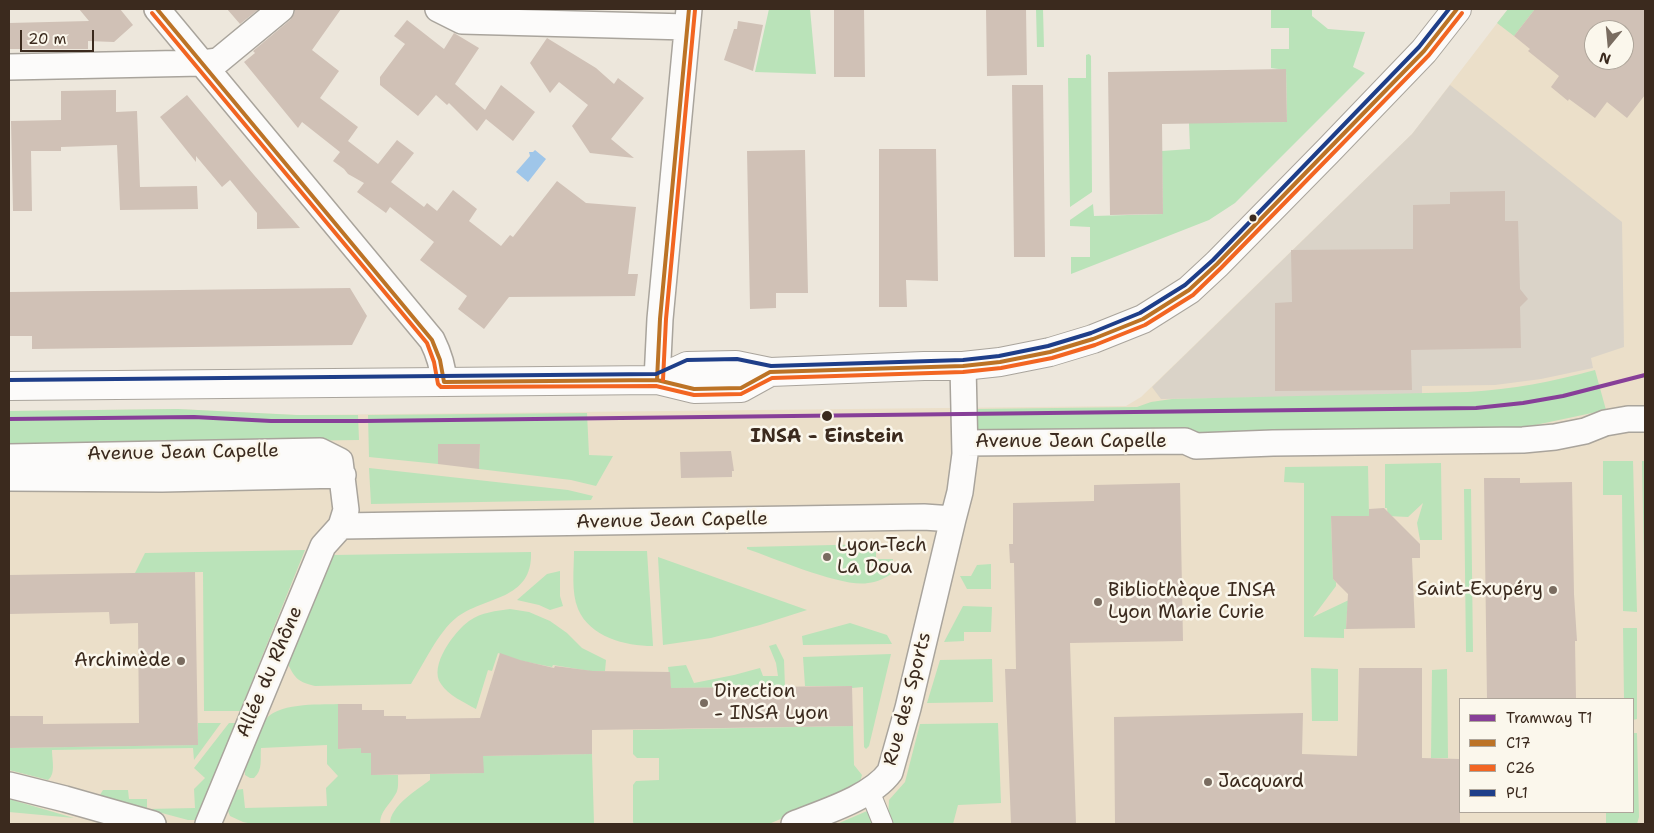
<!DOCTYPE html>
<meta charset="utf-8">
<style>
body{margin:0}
#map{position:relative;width:1654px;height:833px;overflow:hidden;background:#ede7dc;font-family:"Shantell Sans",sans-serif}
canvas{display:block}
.frame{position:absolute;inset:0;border:10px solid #3b2a1e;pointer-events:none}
.legend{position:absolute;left:1459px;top:698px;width:175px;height:115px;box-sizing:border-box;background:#fbf7ec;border:1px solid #aea59a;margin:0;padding:6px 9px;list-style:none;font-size:15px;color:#3b2a1e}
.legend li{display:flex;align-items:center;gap:10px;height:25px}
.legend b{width:25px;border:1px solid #aea59a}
.north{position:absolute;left:1584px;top:20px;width:50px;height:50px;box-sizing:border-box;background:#fbf7ec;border:1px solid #aea59a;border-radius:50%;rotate:197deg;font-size:14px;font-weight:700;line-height:20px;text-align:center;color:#3b2a1e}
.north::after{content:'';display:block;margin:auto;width:18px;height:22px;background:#796c60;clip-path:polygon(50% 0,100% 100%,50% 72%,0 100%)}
.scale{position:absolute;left:20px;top:30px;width:74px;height:22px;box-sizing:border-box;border:2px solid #3b2a1e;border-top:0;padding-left:6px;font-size:15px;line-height:18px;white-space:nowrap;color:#3b2a1e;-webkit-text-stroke:4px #fbf7ec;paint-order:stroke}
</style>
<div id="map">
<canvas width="1654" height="833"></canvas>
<div class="frame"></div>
<ul class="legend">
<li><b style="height:6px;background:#873f98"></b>Tramway T1</li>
<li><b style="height:6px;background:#bc7326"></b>C17</li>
<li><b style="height:6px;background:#f26522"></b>C26</li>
<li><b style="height:6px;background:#1e3e89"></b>PL1</li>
</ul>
<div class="north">N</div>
<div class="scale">20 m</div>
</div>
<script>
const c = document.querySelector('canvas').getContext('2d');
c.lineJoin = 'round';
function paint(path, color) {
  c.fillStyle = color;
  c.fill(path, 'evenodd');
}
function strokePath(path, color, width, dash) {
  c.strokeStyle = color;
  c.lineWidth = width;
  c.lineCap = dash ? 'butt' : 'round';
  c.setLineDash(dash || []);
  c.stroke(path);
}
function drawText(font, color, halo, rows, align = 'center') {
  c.font = font + ' "Shantell Sans",sans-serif';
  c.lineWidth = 5;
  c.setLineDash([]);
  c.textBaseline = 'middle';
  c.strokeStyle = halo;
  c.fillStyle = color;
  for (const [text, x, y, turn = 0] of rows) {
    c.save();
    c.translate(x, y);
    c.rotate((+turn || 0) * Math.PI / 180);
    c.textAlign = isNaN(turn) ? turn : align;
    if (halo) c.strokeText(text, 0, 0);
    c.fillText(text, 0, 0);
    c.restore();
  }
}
paint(new Path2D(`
 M1508 9H1645V824H9V411L178 409 300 415 1126 406 1141 397 1412 134ZM1594 30H1624V60H1594ZM1460 699H1633V812H1460Z`), '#ebdfc9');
paint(new Path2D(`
 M1450 85 1622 222 1624 347 1591 358 1593 368 1541 379 1495 385 1422 386V395L1161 399 1152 387 1412 134Z`), '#dad3c8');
paint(new Path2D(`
 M769 9H810L816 74 755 72Z
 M1036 9H1043L1044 47H1037Z
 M1233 9H1312V16L1328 29 1365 32 1353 67 1365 73 1235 203 1209 220 1071 274V257H1090V227L1070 226V220L1093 204 1094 216 1163 214 1162 151 1190 149 1189 123 1287 122 1286 70 1271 68V49H1289V28H1271V10Z
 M1508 9H1535L1514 36 1497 23Z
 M1089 54 1091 56 1092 192 1070 207 1068 78H1086V55Z
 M1595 370 1606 410 1526 427 1490 432 984 437 978 432 977 409 1137 407 1151 402 1172 399 1468 392C1513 389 1552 382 1595 370Z
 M178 409 296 415H358L359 440 9 445V411Z
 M587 413 589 455 613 456 596 486 571 480 479 469 480 445 438 444V464L369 457 368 415Z
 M1603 461H1633L1637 612 1623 611 1622 495H1603Z
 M1642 461H1645V611Z
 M1441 463 1442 540H1420L1417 523 1423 503 1408 517 1388 516 1387 508H1385V464Z
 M1368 466 1369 516H1331L1333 579 1336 582V586L1313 617 1351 599 1347 612 1346 629H1344V638L1304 637V483L1284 482 1285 467Z
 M369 468 568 490 593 496 591 500 371 504Z
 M1464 489H1471L1473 652H1466Z
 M876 544V559H893V573C885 578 878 582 868 583 843 588 774 558 747 549V547Z
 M305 550 240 711H204L203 572 135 573 145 553Z
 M574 551H647L653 646C625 646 590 637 578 609 571 592 574 569 574 551Z
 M531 552C533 601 484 596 456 618 439 631 423 665 411 684L315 686C299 682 295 679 288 664L333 555Z
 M658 557 807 610 760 625 711 638 663 645Z
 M991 564V589H967L960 576H971L977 565Z
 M560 571V596L563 606 550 610 539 605 517 600 547 574Z
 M963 606 992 607 991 632H964V641L944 642Z
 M510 609 529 612 550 621 567 633 582 648 606 660 605 671H590L553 665 552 667 517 660 498 653 492 671 488 670 476 709C465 703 448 695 441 684 428 666 455 631 469 621 482 612 496 611 510 609Z
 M850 623 887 635 892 644 803 645 802 636Z
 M1623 628H1637V719L1633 720V699H1624Z
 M776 644 784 660 785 687 671 688 668 667 686 665 694 683 734 675 760 668 763 676H778L776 663 769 646Z
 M891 654 869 746 866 749 864 747 863 687 852 688 851 686H805L803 657Z
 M992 659 993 702 927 703 940 660Z
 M1311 668 1338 669V721H1312Z
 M1447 669 1448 758H1431L1432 670Z
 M338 704V749L361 748 371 753 372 775H398C398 782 399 790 395 795 389 806 380 811 380 824H253L243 822 230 816 228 811 235 792 236 790 243 789 245 808 327 806 326 788 338 776 327 764V745L261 748C260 759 263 770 254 778H250L245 775V770C251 755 255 736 264 722 275 702 318 705 338 704Z
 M198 723H221L194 760 193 748 52 750C52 760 56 774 48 780L9 770V748L198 745Z
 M229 723H236L195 820H188L102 797 100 795 103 790H128L129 799H147V809L195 808 194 789 205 778 194 768Z
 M998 723 1001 803 958 805 953 824H892L888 817 889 800 905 782 920 724Z
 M853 726 854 765 862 775 859 785 769 824H634L633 822V785L636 781 659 780V758H637L633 754V730Z
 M1633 733H1637L1639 817 1637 824H1578L1606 823V812H1633Z
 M592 754 594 824H390C390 806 417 790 430 780V774L483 773V762L479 756Z
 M9 799 74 818 9 812Z
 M867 811 873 824H837Z`), '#bae3b9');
paint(new Path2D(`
 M535 150 546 159 528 182 516 172 530 156 529 152H533Z`), '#9fc6e9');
paint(new Path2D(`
 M79 9H120L133 25 114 42 88 41V49H9V23L89 21Z
 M227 9H259L240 24Z
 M295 9H341L312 50 339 71 320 98 358 127 348 141 378 164 397 140 414 153 391 182 424 207 427 203 437 211 453 190 477 209 469 221 501 246 510 235 513 237 557 181 586 203 636 207 628 274H638L635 296 509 297 484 329 458 309 467 296 420 260 434 242 390 207 386 213 357 192 364 183 348 174 344 169 333 161 340 152 302 122 298 128 244 62 255 53 253 51 290 20 294 14Z
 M834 9H864L865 77H834Z
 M986 9H1026L1027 75 987 76Z
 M1535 9H1645V95L1627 118 1607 102 1595 118 1569 99 1568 101 1551 87 1559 76 1528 51 1530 49 1514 36ZM1594 30H1624V60H1594Z
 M407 20 444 49 454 33 479 48 455 84 485 110 501 85 535 112 513 141 486 119 477 131 449 103 447 105 436 95 418 116 380 85V77L405 44 394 36Z
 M738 21 763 25 753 71 724 60 734 29H737Z
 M547 38 596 68 614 84 618 78 644 98 611 139 634 158 590 153 572 126 588 105 559 82 550 93 530 63Z
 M1286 69 1287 122 1162 124 1163 214 1110 215 1108 72Z
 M1012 85H1043L1045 257H1014Z
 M116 90V112L137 111 140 187 197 186 198 209 120 210 117 145 61 147V151H31L32 211H13L11 121 61 120V91Z
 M187 95 254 175 300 228 257 229V213L230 180 222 187 196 156V162L160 117Z
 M879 149H936L938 281 906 280 907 307H879Z
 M805 150 808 293H776V308L750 309 747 151Z
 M1505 191V221H1518L1520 289 1528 299 1520 307 1521 348 1411 350 1412 390 1275 391V303L1292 302 1291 250 1413 249V205L1450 204V192Z
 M350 288 367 316 352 345 32 349V336H9V292Z
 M438 444H480L479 469 438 464Z
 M731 451 734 471H732V477L681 478 680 452Z
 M1484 478H1520V483L1572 482 1574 594 1577 641H1575L1576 699H1487Z
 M1180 483 1183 641 1070 643 1076 824H1011L1005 669H1016L1014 563H1010L1009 544H1013V503L1094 501V485Z
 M1384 508 1420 544V558H1412L1415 628 1346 629 1348 594 1333 579 1331 516H1369V509Z
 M195 572 198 745 9 748V716H43V724L139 723 138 623 110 624 109 612 9 614V575Z
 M500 653 520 660 554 668 555 666 593 671 670 672 671 688 852 686 853 726 592 730V754L483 756 484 773 371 775V753H361V748L338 749V704H362V710H384V716H406V719L480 718Z
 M1359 668H1422V758L1460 759V824H1115L1114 717 1303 713 1302 754 1357 756Z`), '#d0c1b6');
const pedestrian = new Path2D(`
 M870 792 883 824`);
const minor = new Path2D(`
 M157 9 432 340C439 354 443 366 444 382
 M438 9 462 21 687 27
 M9 67 202 63 218 61 281 9
 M657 380 660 319 689 9
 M965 443 1185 441 1196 446 1273 443 1523 440 1555 437 1585 431 1605 423 1628 419H1645
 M9 457 320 451 340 461 346 510 341 526 924 517 953 519 960 492 965 454 963 366
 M9 478 162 479 343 475
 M9 785 65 799 153 824
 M208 824 323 546 341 526
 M794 824C824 812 871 798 890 772L908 708 953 519`);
const tertiary = new Path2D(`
 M657 380 687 366 736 365 770 372 924 366H963L1000 362 1050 352 1093 339 1143 319 1189 290 1217 264 1328 151 1424 51 1457 9
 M9 386 657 380 694 389 741 388 770 372`);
strokePath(pedestrian, '#a9a49c', 21);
strokePath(minor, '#a9a49c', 28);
strokePath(tertiary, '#a9a49c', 30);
strokePath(pedestrian, '#fcfbfa', 19);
strokePath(minor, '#fcfbfa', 25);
strokePath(tertiary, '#fcfbfa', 28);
strokePath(new Path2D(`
 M157 9 432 340 440 360 444 382 657 380 694 389 741 388 770 372 963 366 1000 362 1050 352 1093 339 1143 319 1189 290 1217 264 1424 51 1457 9
 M657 380 660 319 689 9`), '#bc7326', 4);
strokePath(new Path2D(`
 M152 13 427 343 434 362 438 384 441 387 656 386 694 395 741 394 772 378 963 372 1001 368 1052 358 1095 345 1145 325 1193 295 1221 268 1429 55 1462 13
 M663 380 666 319 695 10`), '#f26522', 4);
strokePath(new Path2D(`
 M9 380 656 374 687 360 737 359 771 366 963 360 999 356 1048 346 1091 333 1140 313 1185 285 1213 260 1419 47 1449 9`), '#1e3e89', 4);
strokePath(new Path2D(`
 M9 419 194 417 271 421H364L1476 408 1523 403 1563 396 1645 375`), '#873f98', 4);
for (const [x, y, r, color] of [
 [1253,218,4.5,"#3b2a1e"],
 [827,416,6,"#3b2a1e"],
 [827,557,5,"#796c60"],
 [1553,590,5,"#796c60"],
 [1098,602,5,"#796c60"],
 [181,661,5,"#796c60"],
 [704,703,5,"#796c60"],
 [1208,782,5,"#796c60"]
]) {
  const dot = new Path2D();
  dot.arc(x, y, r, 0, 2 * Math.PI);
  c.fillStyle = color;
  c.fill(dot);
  strokePath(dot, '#fbf7ec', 2);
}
drawText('bold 19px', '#3b2a1e', '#fbf7ec', [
 ["INSA - Einstein",827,437]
]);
drawText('19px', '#3b2a1e', '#fbf7ec', [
 ["Avenue Jean Capelle",1071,442],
 ["Avenue Jean Capelle",183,453,-1],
 ["Avenue Jean Capelle",672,521,-1],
 ["Allée du Rhône",270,672,-67],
 ["Rue des Sports",908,699,-75]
]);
drawText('19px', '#3b2a1e', '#fbf7ec', [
 ["Lyon-Tech",837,546],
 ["La Doua",837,568],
 ["Saint-Exupéry",1543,590,"right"],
 ["Bibliothèque INSA",1108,591],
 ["Lyon Marie Curie",1108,613],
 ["Archimède",171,661,"right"],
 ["Direction",714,692],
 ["- INSA Lyon",714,714],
 ["Jacquard",1218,782]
], 'left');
</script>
